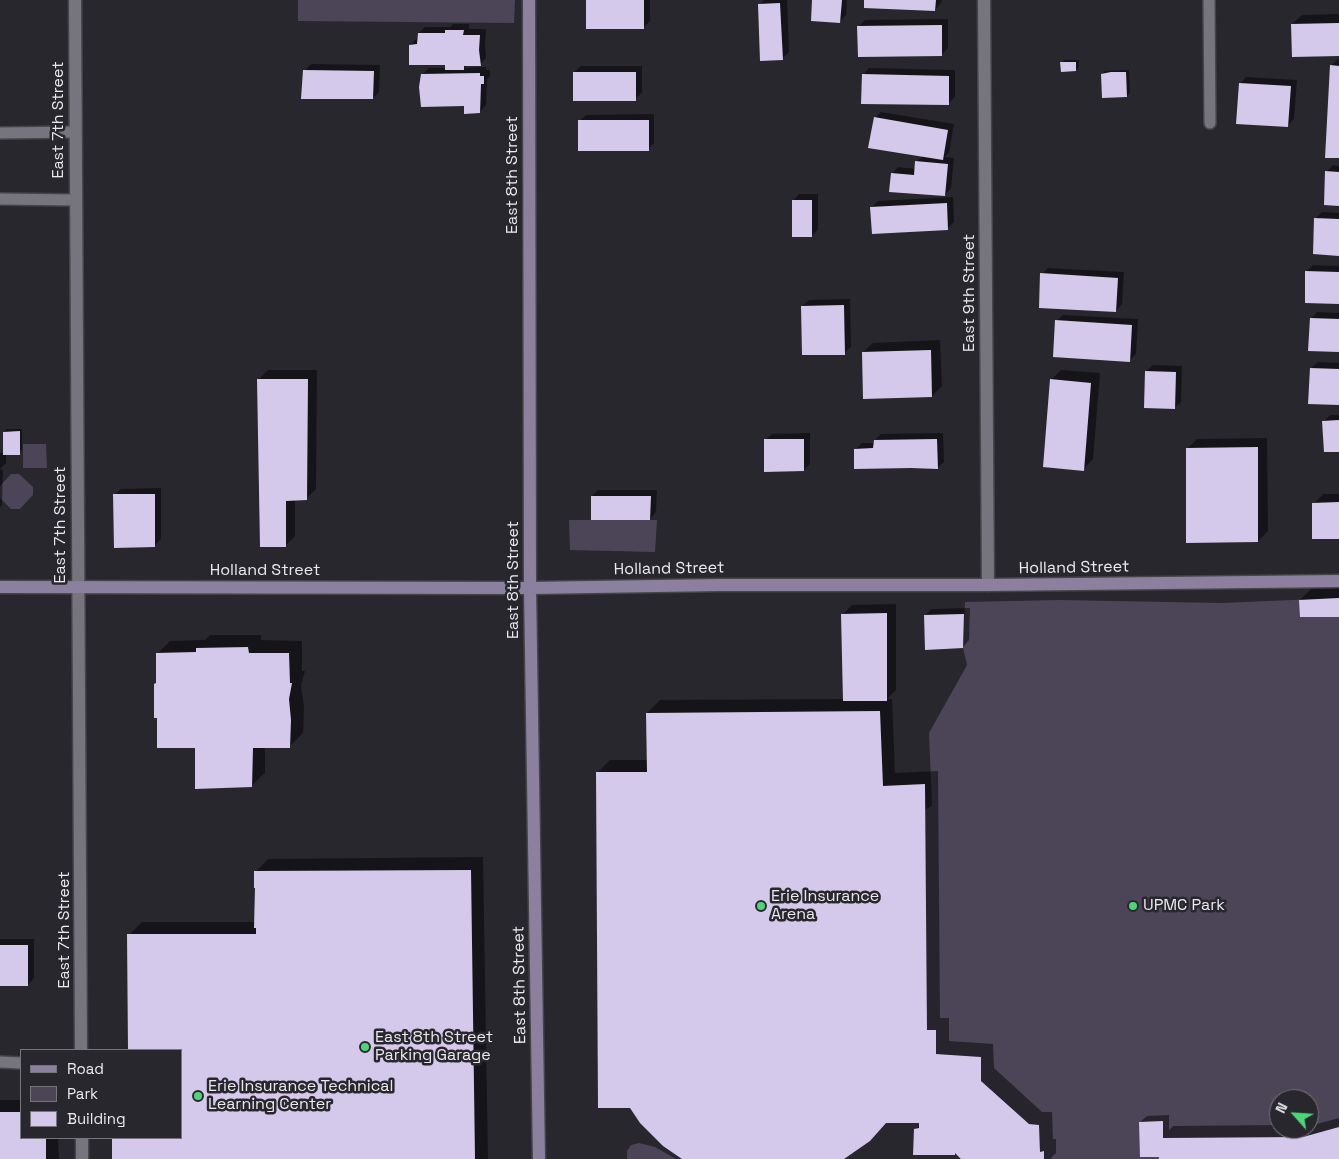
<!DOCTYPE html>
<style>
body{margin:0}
#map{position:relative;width:1339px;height:1159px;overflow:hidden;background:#29272e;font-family:"Space Grotesk",sans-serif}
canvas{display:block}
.legend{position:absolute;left:20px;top:1049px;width:162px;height:90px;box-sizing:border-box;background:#29272e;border:1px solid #76757b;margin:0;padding:6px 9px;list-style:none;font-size:15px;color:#eae9ee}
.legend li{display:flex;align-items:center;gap:10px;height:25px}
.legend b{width:25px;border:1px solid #76757b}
.north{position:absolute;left:1269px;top:1089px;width:50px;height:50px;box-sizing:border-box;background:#29272e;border:1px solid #76757b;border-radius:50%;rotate:296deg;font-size:14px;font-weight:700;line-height:20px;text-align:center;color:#eae9ee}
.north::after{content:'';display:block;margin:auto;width:18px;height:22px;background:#4cd677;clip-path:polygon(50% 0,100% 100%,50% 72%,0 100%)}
</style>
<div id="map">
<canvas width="1339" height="1159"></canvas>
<ul class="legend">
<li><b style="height:6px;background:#8b819f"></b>Road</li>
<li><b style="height:14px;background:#4b4557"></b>Park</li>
<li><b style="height:14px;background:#d4c9ea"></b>Building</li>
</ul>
<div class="north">N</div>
</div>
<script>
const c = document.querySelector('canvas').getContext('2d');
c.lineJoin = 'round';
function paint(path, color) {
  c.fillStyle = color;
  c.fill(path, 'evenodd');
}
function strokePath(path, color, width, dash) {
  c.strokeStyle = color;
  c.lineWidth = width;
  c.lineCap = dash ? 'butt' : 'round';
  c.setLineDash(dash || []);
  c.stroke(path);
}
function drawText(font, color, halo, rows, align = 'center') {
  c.font = font + ' "Space Grotesk",sans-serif';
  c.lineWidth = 5;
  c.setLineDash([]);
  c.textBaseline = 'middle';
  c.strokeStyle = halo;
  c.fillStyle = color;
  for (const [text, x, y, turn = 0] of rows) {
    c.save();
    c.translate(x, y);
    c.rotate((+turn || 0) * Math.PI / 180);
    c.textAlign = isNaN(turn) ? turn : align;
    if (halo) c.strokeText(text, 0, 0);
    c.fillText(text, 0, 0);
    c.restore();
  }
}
paint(new Path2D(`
 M298 0H515L514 23 298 21Z
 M23 444H46L47 468H23Z
 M11 474H19L33 487V495L20 509H11L0 498V486Z
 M569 520H657L655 552 570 550Z
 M1339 598V1159H1044L1043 1152H1040L1039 1125 1029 1124 981 1081V1057L936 1054V1030H927L925 810 932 806 929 733 967 665 963 648 965 602 1059 600 1222 603ZM1279 1099H1309V1129H1279Z
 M639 1143 655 1147 676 1159H627V1151L631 1145Z`), '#4b4557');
paint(new Path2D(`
 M587 0H650V21L643 28Z
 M764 0H787L789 52 782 59 760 4Z
 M813 0H847L846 15 840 21Z
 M865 0H942L941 3 935 10Z
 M1339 14V55L1292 24 1302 15Z
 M948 19V48L942 54 859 26 865 20Z
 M453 24H469V29H486L485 43 486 58 480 65H467L464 68 486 67V70H490V76L487 79 486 105 480 112 465 105 422 75 429 68H446V63L410 45 416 39 419 38V33L425 27H450Z
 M1339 58V157L1331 66Z
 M1064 60H1079V67L1076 70 1062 63Z
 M311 64 380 65 379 92 373 98 304 71Z
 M581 66H642V93L635 99 574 72Z
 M869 68 955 70V97L948 104 863 75Z
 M1129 70 1130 93 1127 96 1102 74 1105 71Z
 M1246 77 1297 80 1294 119 1288 125 1240 84Z
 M881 112 954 124 949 153 945 157 954 158 951 188 945 195 892 174 898 167 916 169V162L923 156 875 118Z
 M654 114V143L648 149 579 121 586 115Z
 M1333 165 1339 166V204L1326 172Z
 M799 194H818V229L812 236 793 201Z
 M953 197 954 222 948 228 871 208 878 201Z
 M1322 212 1339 213V254L1315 219Z
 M1313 265 1339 266V302L1306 272Z
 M1048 268 1124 272 1122 304 1116 311 1042 274Z
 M850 299 851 347 844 353 802 306 809 300Z
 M1317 312 1339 313V351L1311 319Z
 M1063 315 1138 319 1136 354 1130 360 1056 321Z
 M940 340 942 386 932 396 863 352 873 343Z
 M1318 362 1339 363V404L1311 368Z
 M1153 365 1182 366 1181 402 1174 408 1146 371Z
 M268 370H317L316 489 306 499H295V536L285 546 258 380Z
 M1061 370 1100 373 1093 459 1084 469 1051 380Z
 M1330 415H1339V451L1324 421Z
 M7 429H22V450L19 453 6 454V463L0 469V453H5L4 432Z
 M810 433V464L804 470 765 440 772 434Z
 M943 433 944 462 937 468 855 450 862 443H875V440L881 434Z
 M1267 438 1268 531 1258 541 1187 449 1197 439Z
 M0 469 3 470 2 505 0 507Z
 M161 488V539L155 545 114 495 121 489Z
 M598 490H657L656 512 650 519 592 496Z
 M1323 494H1339V538L1314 504Z
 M1339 586V615L1300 600 1313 587Z
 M896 604V690L887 699H892L895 773 938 771 940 1018H949V1041L993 1044 994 1068 1042 1112H1052L1053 1139H1056V1153L1050 1159H963L956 1152 954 1154 916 1129 920 1125V1122L887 1121 841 1159H684L597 773 610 760H648L647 713 660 700 844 699 842 615 852 605Z
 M970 608 969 640 963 647 925 616 931 609Z
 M210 635H261V640L302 641V671H305L301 685 304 706 303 733 290 746 265 747V773L251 786 196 747 158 682 157 654 170 641 205 640Z
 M483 857 488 1159H113V1138H181V1050H129V935L142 922H256L255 872 268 859Z
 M0 939H34V978L28 985H0Z
 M0 1100H21V1138H58L59 1159H0Z
 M1169 1115V1130L1173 1126 1279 1125V1129H1309V1125L1317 1124 1339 1118V1159H1160L1140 1122 1147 1116Z`), '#0007');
paint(new Path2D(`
 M586 0H644V29H586Z
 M812 0H842L840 23 811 21Z
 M864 0H936L935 11 864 8Z
 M780 3 783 60 760 61 758 4Z
 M1339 23V56L1292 57 1291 24Z
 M942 25V56L858 57 857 26Z
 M445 30H464L463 35H480L479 50 481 66H464V70H445V65H409V45L417 44 418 33H445Z
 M1060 62H1076V71L1061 72Z
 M1330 65 1339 66V158H1325Z
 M303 70 374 71 373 99H301Z
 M573 72H636V101H573Z
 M1111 72H1126L1127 97 1102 98 1101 74Z
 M480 73V76H484V84H481L480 113 464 114V106L421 107 419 87 421 74Z
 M862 74 949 76V105L861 104Z
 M1239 83 1291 86 1288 127 1236 124Z
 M874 117 948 130 943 160 868 148Z
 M578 120H649V151H578Z
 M915 161 948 164 945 196 889 192 891 173 914 175Z
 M1325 171 1339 172V206L1324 205Z
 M792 200H812V237H792Z
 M947 203 948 230 872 234 870 207Z
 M1314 218 1339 219V256L1313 254Z
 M1305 271 1339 272V304L1305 303Z
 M1040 273 1118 278 1116 312 1039 308Z
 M844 305 845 355H802L801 306Z
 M1310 318 1339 319V352L1308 351Z
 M1055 320 1132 325 1130 362 1053 357Z
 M931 350 932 397 863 399 862 352Z
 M1310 368 1339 369V405L1308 404Z
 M1145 371 1176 372 1175 409 1144 408Z
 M257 379H308L307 500 286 501V547H260Z
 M1050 379 1091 383 1084 471 1043 467Z
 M1339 420V452H1324L1322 421Z
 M20 431V455H3V432Z
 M764 439H804V471L764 472Z
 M937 439 938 469 911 468 854 469V449L873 448 874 440Z
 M1258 447V542L1186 543V448Z
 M113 494H155V547L114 548Z
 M591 496H651L650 520H591Z
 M1339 502V539H1312V503Z
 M1339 598V617H1300L1299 600Z
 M887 613V701H843L841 614Z
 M964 614 963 648 925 650 924 615Z
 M248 647 249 653H289L290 683H292L289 699 291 720 290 748H253L252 787 195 789V748H157V718H154V684L156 683V653L196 652V648Z
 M880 711 883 786 925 784 927 1030H936V1054L981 1057V1081L1029 1124 1039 1125 1040 1152 1044 1151V1159H961L955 1153V1155H913L914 1129 919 1128V1123H886L870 1141 844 1159H682L663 1146 640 1123 630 1108H598L596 772H647L646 713Z
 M471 870 475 1159H112V1138H181V1050H128L127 934H256V928H254L255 888H254V871Z
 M0 945H28V986H0Z
 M0 1112H21V1138H46V1159H0Z
 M1163 1121V1138L1303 1137 1339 1127V1159H1159V1157H1140L1139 1122Z`), '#d4c9ea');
const lane = new Path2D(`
 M1209 0 1210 123
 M0 133 75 132
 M0 199 76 200
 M0 1062 21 1063`);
const street = new Path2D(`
 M75 0 81 1050
 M984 0 988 585
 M82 1138V1159`);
const secondary = new Path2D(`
 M529 0 530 588 539 1159
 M0 587 530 588 720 585H988L1339 581`);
strokePath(lane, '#46444a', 14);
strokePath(street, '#46444a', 15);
strokePath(secondary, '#46444a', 15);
strokePath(lane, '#76747c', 11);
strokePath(street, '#76747c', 12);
strokePath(secondary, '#8b819f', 12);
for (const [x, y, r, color] of [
 [761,906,5,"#4cd677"],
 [1133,906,5,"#4cd677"],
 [365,1047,5,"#4cd677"],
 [198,1096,5,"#4cd677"]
]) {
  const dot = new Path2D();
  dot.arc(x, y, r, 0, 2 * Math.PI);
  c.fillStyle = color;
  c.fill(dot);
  strokePath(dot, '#29272e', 2);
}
drawText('16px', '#eae9ee', '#29272e', [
 ["East 7th Street",59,120,-90],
 ["East 8th Street",513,175,-90],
 ["East 9th Street",970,293,-90],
 ["East 7th Street",61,525,-90],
 ["Holland Street",1074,568,-1],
 ["Holland Street",669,569,-1],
 ["Holland Street",265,571],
 ["East 8th Street",514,580,-90],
 ["East 7th Street",65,930,-90],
 ["East 8th Street",520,985,-91]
]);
drawText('16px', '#eae9ee', '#29272e', [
 ["Erie Insurance",771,897],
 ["Arena",771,915],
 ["UPMC Park",1143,906],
 ["East 8th Street",375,1038],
 ["Parking Garage",375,1056],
 ["Erie Insurance Technical",208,1087],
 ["Learning Center",208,1105]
], 'left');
</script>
